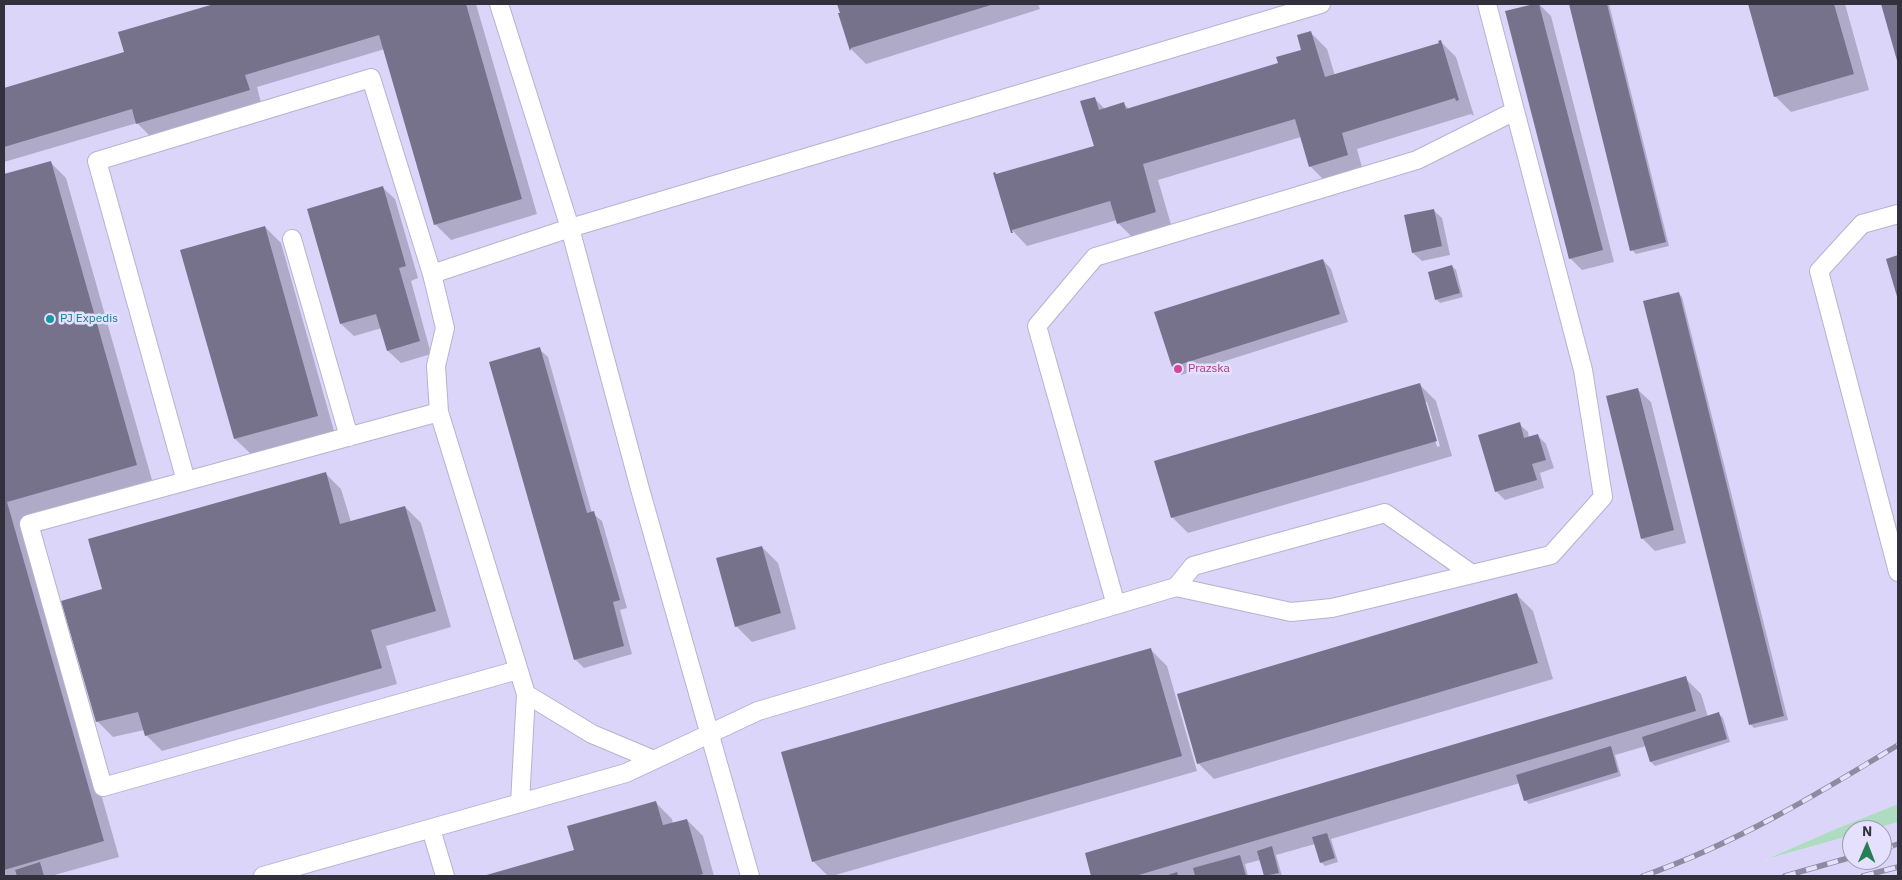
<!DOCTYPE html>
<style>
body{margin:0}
#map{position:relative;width:1902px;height:880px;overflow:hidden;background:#e5e0fd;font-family:"IBM Plex Sans",sans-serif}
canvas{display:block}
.frame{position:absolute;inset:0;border:5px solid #33313d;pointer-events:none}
.north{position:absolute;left:1842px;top:820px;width:50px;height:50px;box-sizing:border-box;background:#e5e0fd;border:1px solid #9e9ab0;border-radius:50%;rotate:1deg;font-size:14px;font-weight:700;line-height:20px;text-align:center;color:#33313d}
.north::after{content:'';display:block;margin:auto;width:18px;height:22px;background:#277e52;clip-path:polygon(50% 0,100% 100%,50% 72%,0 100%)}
</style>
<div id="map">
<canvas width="1902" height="880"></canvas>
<div class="frame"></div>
<div class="north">N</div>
</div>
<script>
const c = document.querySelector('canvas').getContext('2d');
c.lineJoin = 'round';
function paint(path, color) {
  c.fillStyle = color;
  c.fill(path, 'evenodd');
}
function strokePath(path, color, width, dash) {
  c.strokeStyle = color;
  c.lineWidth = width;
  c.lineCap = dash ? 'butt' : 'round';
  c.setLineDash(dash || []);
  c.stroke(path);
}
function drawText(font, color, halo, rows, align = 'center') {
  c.font = font + ' "IBM Plex Sans",sans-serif';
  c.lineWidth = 5;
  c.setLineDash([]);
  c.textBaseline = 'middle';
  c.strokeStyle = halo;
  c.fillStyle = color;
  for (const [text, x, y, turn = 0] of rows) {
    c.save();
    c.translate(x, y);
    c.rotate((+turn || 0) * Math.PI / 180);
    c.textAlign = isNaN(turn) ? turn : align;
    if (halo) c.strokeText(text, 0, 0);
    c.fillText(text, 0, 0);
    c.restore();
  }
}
paint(new Path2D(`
 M4 4H1898V804L1838 828 1762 861 1852 835V860H1882V830H1871L1898 822V876H4Z`), '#dbd5f9');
paint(new Path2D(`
 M1898 804V822L1871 830H1852V835L1767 859 1838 828Z`), '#addcc0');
paint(new Path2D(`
 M218 4H476L537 214 451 240 435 224 385 49 257 87 261 103 150 136 137 123 4 162V89L126 53 120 33Z
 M838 4H1038L1040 9 866 64 850 48Z
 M1539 4 1551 16 1614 262 1582 270 1570 258 1507 12Z
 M1570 4H1609L1669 246 1636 254 1632 250Z
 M1749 4H1845L1869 90 1791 112 1775 96Z
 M1883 4H1898V61Z
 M1311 33 1327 49 1335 76 1440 44V41L1456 57 1474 116 1471 114 1357 149 1363 171 1326 182 1310 166 1301 137 1158 180 1172 228 1134 239 1118 223 1117 220 1027 246 1012 230 1095 147 1094 98 1105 109 1124 104 1129 109 1279 64 1303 51Z
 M50 162 66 178 152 480 22 518 119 857 51 876H4V175Z
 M382 187 395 199 418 278 411 281 431 354 401 363 388 351 382 328 354 336 341 324Z
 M1433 210 1442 218 1450 255 1422 261 1413 253 1405 216Z
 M265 227 281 243 334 431 251 454 235 439Z
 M1323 260 1331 269 1348 322 1181 375 1173 367 1156 313Z
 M1452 266 1456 270 1463 297 1440 303 1436 299Z
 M1678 293 1682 297 1788 720 1754 728 1750 724Z
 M539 349 548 357 592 513 602 521 627 608 620 610 632 654 584 668 575 659Z
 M1420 385 1436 401 1452 456 1188 533 1172 517ZM1424 402H1427L1440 446 1437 447Z
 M1638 390 1651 402 1686 543 1655 551 1642 538Z
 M1519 424 1528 432 1529 438 1538 436 1546 444 1554 468 1540 473 1544 488 1505 500 1496 491Z
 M325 473 341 489 351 522 405 507 421 523 451 627 386 646 397 684 162 751 146 735 144 730 113 737 97 721 104 590Z
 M762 547 778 563 796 629 752 642 736 626Z
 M1517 595 1533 611 1553 679 1214 779 1198 763Z
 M1151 650 1167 666 1197 771 832 876H828L813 861Z
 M1685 678 1701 694 1708 717 1719 714 1723 718 1730 742 1655 766 1651 762 1646 746 1615 755 1621 776 1529 804 1525 800 1520 783 1331 839 1338 862 1325 866 1321 862 1315 844 1276 855 1282 876H1265L1260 860 1245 864 1248 876H1093L1086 854Z
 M656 803 672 819 673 824 687 820 703 836 714 876H485L575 851Z`), '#0003');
paint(new Path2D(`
 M214 4H466L522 199 434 225 379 35 245 75 250 90 136 124 132 109 4 147V88L124 52 118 32Z
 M837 4H994L851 48 850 51 838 13H840Z
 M1534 4H1539L1603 250 1569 259 1505 11Z
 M1569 4H1607L1666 242 1630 251Z
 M1748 4H1834L1854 74 1774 97Z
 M1881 4H1898V64Z
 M1311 31 1325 77 1439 43 1438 41 1441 40 1459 100 1456 101 1455 98 1342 133 1348 155 1309 167 1295 119 1143 164 1156 212 1117 224 1110 201 1012 230 1013 233H1011L993 173 995 172 996 174 1094 146 1080 101 1095 97 1099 110 1124 102 1126 109 1278 63 1276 57 1301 50 1297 35Z
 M51 161 137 465 7 502 104 841 4 870V174Z
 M383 186 406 266 399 268 420 341 387 351 376 314 340 324 307 209Z
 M1434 209 1442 246 1412 253 1404 215Z
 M265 226 318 416 234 439 180 250Z
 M1898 255V300L1886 259Z
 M1323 259 1340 314 1172 367 1154 312Z
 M1452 265 1460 293 1435 300 1428 272Z
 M1679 292 1784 716 1749 725 1643 301Z
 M540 347 587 513 594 511 620 600 613 602 624 646 574 660 489 362Z
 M1420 383 1437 441 1171 518 1154 461Z
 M1638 388 1674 530 1641 539 1606 396Z
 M1520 422 1524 438 1538 434 1546 460 1532 464 1537 480 1495 492 1478 435Z
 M326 472 340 524 405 506 436 611 371 630 382 668 145 736 138 712 96 722 61 601 102 589 88 539Z
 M762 546 781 613 735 627 716 558Z
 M1517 593 1538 663 1197 764 1177 694Z
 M1151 648 1182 756 812 862 781 752Z
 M1686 676 1696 711 1135 876H1091L1085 853Z
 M1719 712 1727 739 1650 762 1642 737Z
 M1611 746 1618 772 1524 801 1516 775Z
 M656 801 663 825 687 819 703 874 696 876H483L574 850 567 826Z
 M1327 833 1335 858 1320 863 1312 837Z
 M1272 846 1279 873 1264 876 1257 851Z
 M1240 855 1246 876H1195L1193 868Z
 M40 862 44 876H17L15 870Z
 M1177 872 1178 876H1165Z`), '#77728c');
const service = new Path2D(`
 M499 4 570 228 640 489 750 876
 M1898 214 1862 224 1819 271 1898 572
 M292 239 349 437
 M439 412 29 524 103 787 518 670
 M186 481 97 161 371 78 432 274
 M1176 587 1193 566 1385 513 1472 574
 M1116 605 1037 326 1095 257 1417 160 1515 111
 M526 694 592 734 654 760
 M520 803 526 694 439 412 436 366 445 328 432 274 570 228 1321 4
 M431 829 445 876
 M263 876 626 773 758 711 1176 587 1291 612 1332 608 1551 555 1603 497 1583 370 1487 4`);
strokePath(service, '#b7b2ce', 20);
strokePath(service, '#fff', 18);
const rail = new Path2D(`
 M1882 849 1898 844
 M1643 876C1735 844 1816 795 1898 745
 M1785 876 1852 857
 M1863 876 1898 867`);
strokePath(rail, '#8e8a9f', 5.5);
strokePath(rail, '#e5e0fd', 4, [11]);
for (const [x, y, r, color] of [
 [50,319,5,"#0f9aa8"],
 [1178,369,5,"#d1479c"]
]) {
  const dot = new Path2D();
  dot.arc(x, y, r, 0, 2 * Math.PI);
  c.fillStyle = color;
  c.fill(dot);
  strokePath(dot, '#e5e0fd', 2);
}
drawText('12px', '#0d838f', '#e5e0fd', [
 ["PJ Expedis",60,319]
], 'left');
drawText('12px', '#b23c85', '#e5e0fd', [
 ["Prazska",1188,369]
], 'left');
</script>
